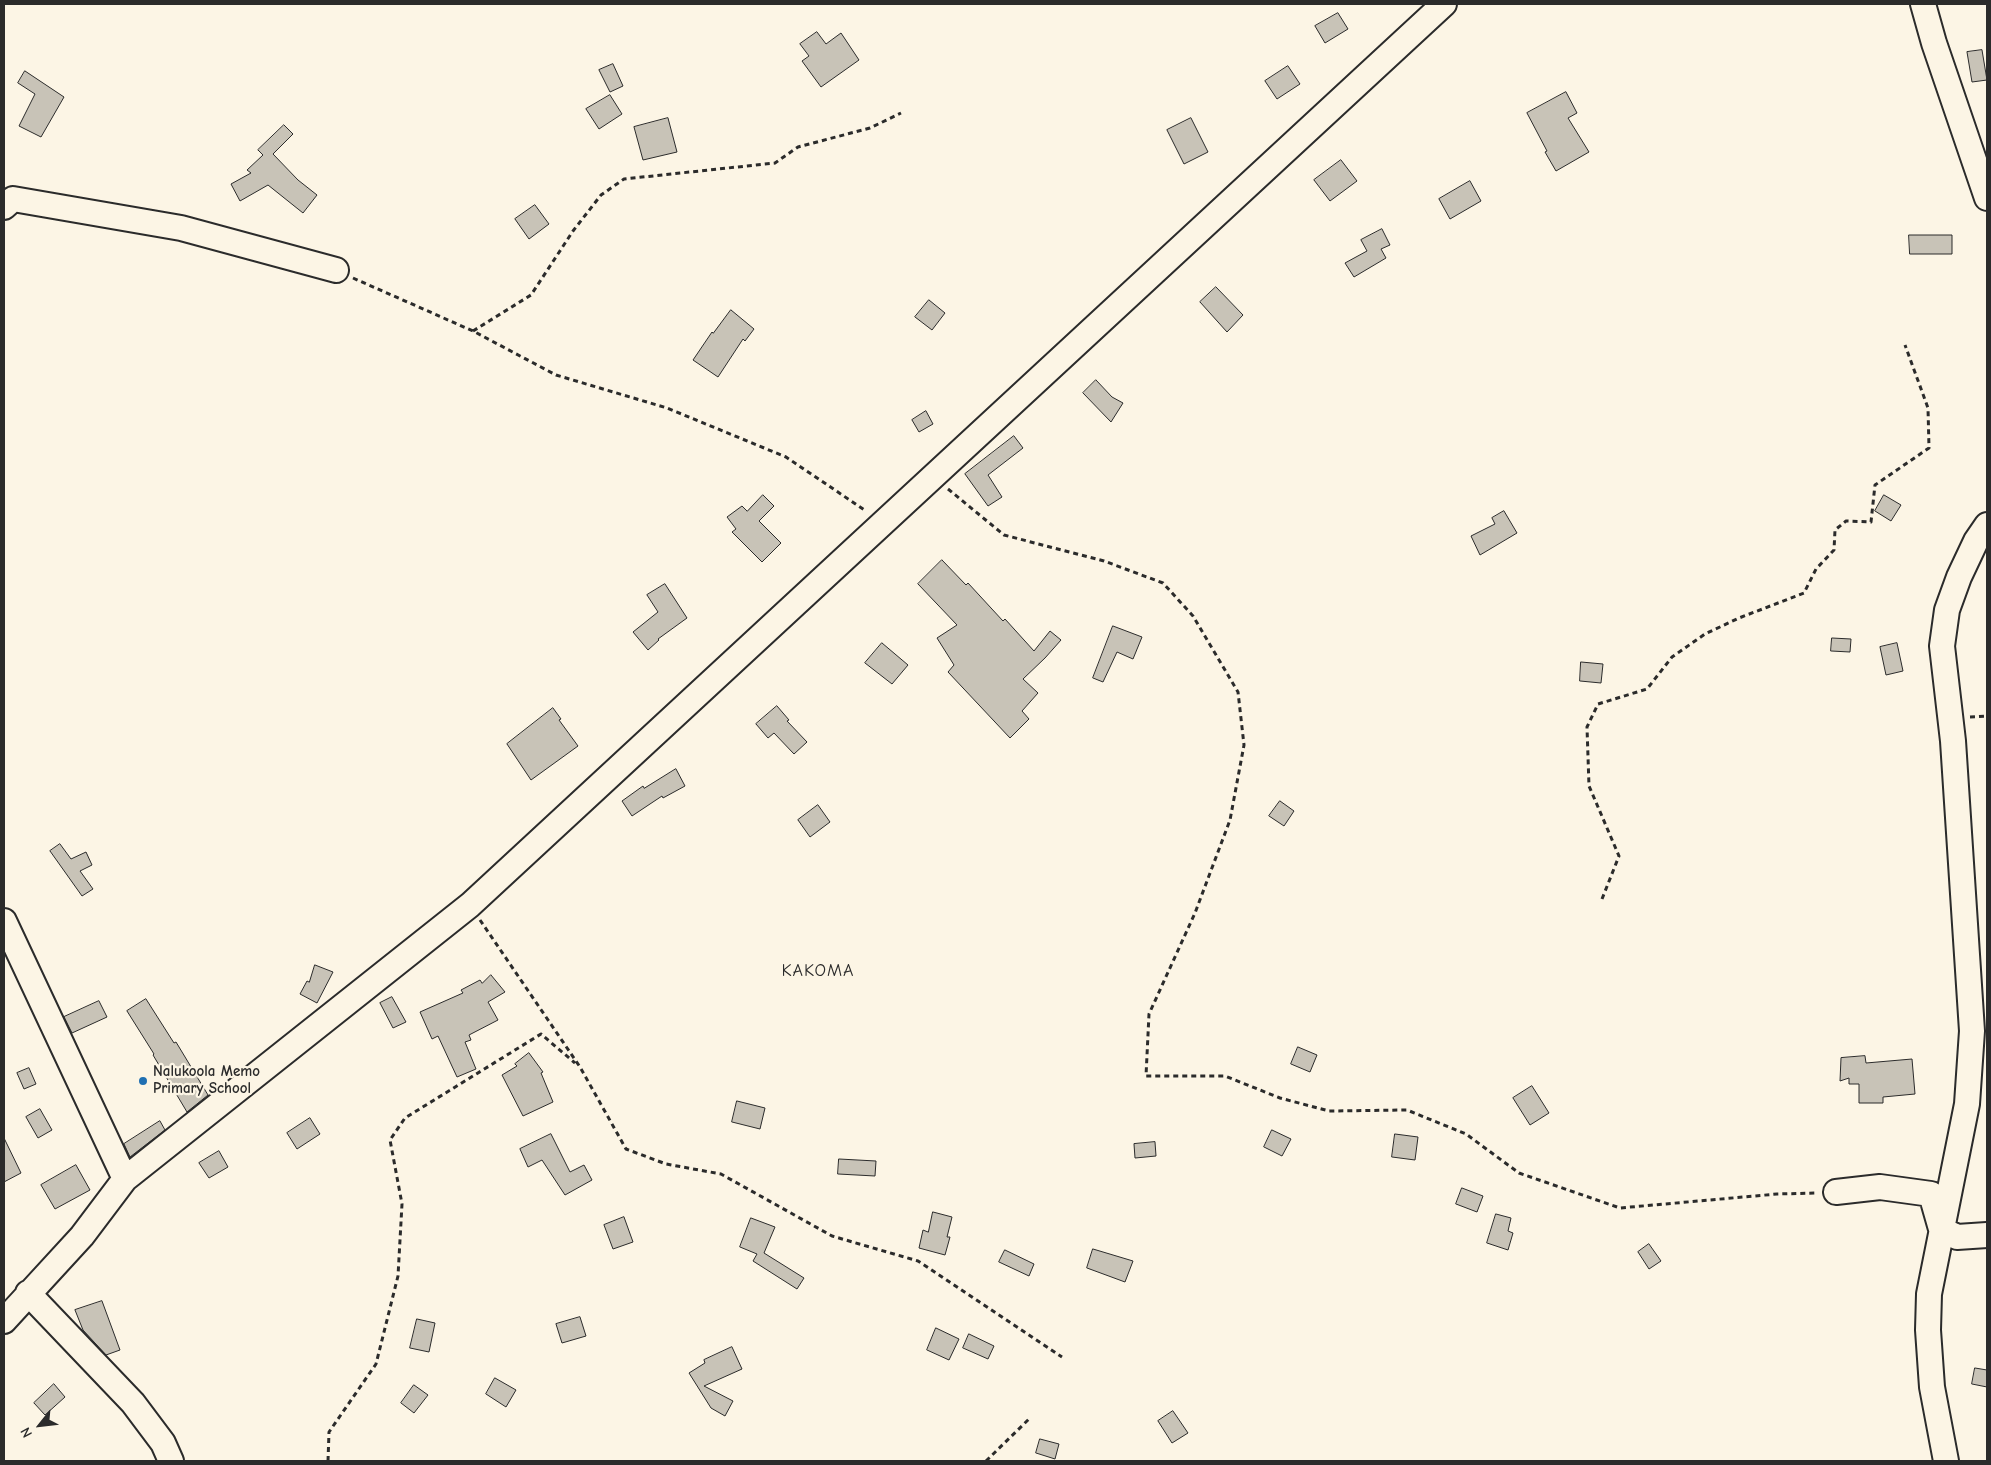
<!DOCTYPE html>
<style>
body{margin:0}
#map{position:relative;width:1991px;height:1465px;overflow:hidden;background:#fcf5e5;font-family:"Comic Neue",sans-serif}
canvas{display:block}
.frame{position:absolute;inset:0;border:5px solid #2b2b2b;pointer-events:none}
.north{position:absolute;left:15px;top:1400px;width:50px;height:50px;-webkit-text-stroke:4px #fcf5e5;paint-order:stroke;rotate:241deg;font-size:14px;font-weight:700;line-height:20px;text-align:center;color:#2b2b2b}
.north::after{content:'';display:block;margin:auto;width:18px;height:22px;background:#2b2b2b;clip-path:polygon(50% 0,100% 100%,50% 72%,0 100%)}
</style>
<div id="map">
<canvas width="1991" height="1465"></canvas>
<div class="frame"></div>
<div class="north">N</div>
</div>
<script>
const c = document.querySelector('canvas').getContext('2d');
c.lineJoin = 'round';
function paint(path, color) {
  c.fillStyle = color;
  c.fill(path, 'evenodd');
}
function strokePath(path, color, width, dash) {
  c.strokeStyle = color;
  c.lineWidth = width;
  c.lineCap = dash ? 'butt' : 'round';
  c.setLineDash(dash || []);
  c.stroke(path);
}
function drawText(font, color, halo, rows, align = 'center') {
  c.font = font + ' "Comic Neue",sans-serif';
  c.lineWidth = 4.5;
  c.setLineDash([]);
  c.textBaseline = 'middle';
  c.strokeStyle = halo;
  c.fillStyle = color;
  for (const [text, x, y, turn = 0] of rows) {
    c.save();
    c.translate(x, y);
    c.rotate((+turn || 0) * Math.PI / 180);
    c.textAlign = isNaN(turn) ? turn : align;
    if (halo) c.strokeText(text, 0, 0);
    c.fillText(text, 0, 0);
    c.restore();
  }
}
const building = new Path2D(`
 M1338 13 1348 29 1325 43 1315 26Z
 M817 32 826 44 841 33 859 60 821 87 802 61 809 56 800 44Z
 M1982 50 1987 80 1972 82 1967 52Z
 M613 64 623 86 610 92 599 70Z
 M1288 66 1300 84 1277 99 1265 81Z
 M25 71 64 97 41 137 19 126 35 94 18 83Z
 M1566 92 1577 113 1568 118 1589 152 1556 171 1545 152 1547 151 1527 113Z
 M610 95 622 114 599 129 586 109Z
 M668 118 677 152 643 160 634 127Z
 M1191 118 1208 152 1184 164 1167 130Z
 M284 125 293 134 273 154 298 180 317 195 303 213 268 185 240 201 231 184 251 173 247 170 263 155 258 150Z
 M1341 160 1357 181 1330 201 1314 180Z
 M1470 181 1481 201 1450 219 1439 199Z
 M535 205 549 224 529 239 515 219Z
 M1382 229 1390 245 1381 249 1386 258 1354 277 1345 263 1367 251 1361 240Z
 M1909 235H1952V254H1910Z
 M1216 287 1243 315 1227 332 1200 302Z
 M929 300 945 313 932 330 915 317Z
 M731 310 754 329 745 341 743 339 718 377 693 360 712 332 713 333Z
 M1096 380 1112 397 1123 403 1111 422 1083 393Z
 M926 411 933 424 919 432 912 420Z
 M1014 436 1023 448 988 475 1002 497 988 506 965 474Z
 M763 495 774 506 759 521 781 543 762 562 732 532 736 529 727 517 742 506 747 511Z
 M1884 495 1901 505 1891 521 1875 511Z
 M1504 511 1517 533 1480 555 1471 536 1495 524 1492 518Z
 M942 560 966 585 968 583 1003 621 1005 619 1034 651 1050 631 1061 640 1045 658 1023 679 1038 693 1022 711 1029 719 1010 738 948 672 954 665 937 638 957 625 918 584Z
 M665 584 687 618 658 639 659 640 648 650 633 632 658 612 647 595Z
 M1113 626 1142 637 1133 659 1117 652 1103 682 1093 678Z
 M1832 638 1851 639 1850 652 1831 651Z
 M882 643 908 665 892 684 865 663Z
 M1897 643 1903 671 1886 675 1880 647Z
 M1581 662 1603 664 1601 683 1580 681Z
 M777 706 789 720 787 721 807 742 794 754 774 733 768 738 756 724Z
 M553 708 561 719 559 720 578 746 531 780 507 744Z
 M676 769 685 786 663 798 662 796 632 816 622 801 643 786 644 788Z
 M1280 801 1294 811 1284 826 1269 816Z
 M818 805 830 822 810 837 798 820Z
 M60 844 71 859 86 852 92 865 80 871 93 889 82 896 50 851Z
 M315 965 333 972 317 1003 300 994 307 981 309 982Z
 M491 975 505 992 488 1002 498 1020 469 1035 471 1040 465 1042 476 1069 457 1077 438 1036 432 1039 420 1012 463 993 461 990 480 980 482 983Z
 M392 997 406 1022 393 1028 380 1003Z
 M146 999 174 1043 176 1042 208 1095 187 1112 153 1055 154 1054 127 1011Z
 M99 1001 107 1017 72 1033 64 1017Z
 M1298 1047 1317 1055 1310 1072 1291 1064Z
 M529 1053 543 1072 541 1073 553 1102 523 1116 502 1075 517 1066 515 1064Z
 M1865 1056 1866 1063 1912 1059 1915 1094 1883 1097V1103H1859V1084H1849V1078L1840 1081 1841 1058Z
 M29 1068 36 1084 24 1089 17 1073Z
 M1532 1086 1549 1113 1530 1125 1513 1098Z
 M737 1101 765 1108 760 1129 732 1122Z
 M40 1109 52 1130 38 1138 26 1117Z
 M310 1118 320 1134 297 1149 287 1133Z
 M160 1121 165 1130 130 1157 124 1144Z
 M1272 1130 1291 1139 1282 1156 1264 1147Z
 M551 1134 570 1172 584 1165 592 1180 565 1195 542 1160 528 1167 520 1149Z
 M1395 1134 1418 1137 1415 1160 1392 1157Z
 M4 1138 21 1173 4 1182Z
 M1155 1142 1156 1156 1135 1158 1134 1144Z
 M219 1151 228 1167 209 1178 199 1163Z
 M839 1159 876 1161 875 1176 838 1174Z
 M76 1165 90 1190 55 1209 41 1185Z
 M1462 1188 1483 1196 1477 1212 1456 1204Z
 M933 1212 952 1217 947 1237H950L945 1255 919 1248 923 1230 928 1232Z
 M1496 1214 1511 1218 1508 1231 1513 1233 1508 1250 1487 1243Z
 M624 1217 633 1242 613 1249 604 1225Z
 M751 1218 775 1227 764 1253 804 1278 797 1289 753 1261 757 1254 740 1247Z
 M1649 1244 1661 1261 1649 1269 1638 1252Z
 M1093 1249 1133 1261 1125 1282 1087 1268Z
 M1005 1250 1034 1264 1029 1276 999 1262Z
 M102 1301 120 1350 106 1355 83 1330 75 1310Z
 M580 1317 586 1336 562 1343 556 1324Z
 M417 1319 435 1323 429 1352 410 1348Z
 M936 1328 959 1339 949 1360 927 1350Z
 M969 1334 994 1346 988 1359 963 1348Z
 M732 1347 742 1369 704 1386 733 1401 725 1416 711 1408 689 1373 705 1363 704 1360Z
 M1975 1368 1987 1370V1387L1972 1384Z
 M495 1378 516 1390 506 1407 486 1394Z
 M54 1384 65 1397 45 1415 34 1403Z
 M414 1385 428 1395 414 1413 401 1403Z
 M1173 1411 1188 1433 1172 1443 1158 1421Z
 M1040 1439 1059 1444 1055 1459 1036 1453Z`);
paint(building, '#c8c3b7');
strokePath(building, '#2b2b2b', 1);
const minor = new Path2D(`
 M1923 4 1934 43 1987 198
 M4 207 13 199 181 228 336 270
 M4 921 125 1179
 M1836 1192 1880 1187 1931 1194 1941 1229 1957 1237 1987 1235
 M28 1293 133 1403 163 1443 171 1461
 M4 1321 82 1236 125 1179 470 905 1444 4
 M1946 1461 1932 1387 1928 1330 1929 1294 1967 1104 1972 1031 1953 741 1942 646 1947 610 1959 577 1976 541 1987 525`);
strokePath(minor, '#2b2b2b', 28);
strokePath(new Path2D(`
 M353 278 473 331 556 375 667 408 786 457 866 511
 M473 331 531 295 573 231 601 195 624 179 775 163 798 147 870 128 901 113
 M948 489 1004 535 1104 561 1163 583 1193 616 1238 692 1244 745 1230 820 1195 913 1149 1014 1146 1076H1225L1280 1098 1329 1111 1407 1110 1466 1134 1519 1173 1620 1208 1777 1194 1818 1193
 M1970 717 1987 716
 M1602 899 1619 856 1589 786 1587 727 1598 704 1647 689 1672 657 1705 634 1739 618 1804 593 1816 569 1834 550 1835 530 1846 521 1871 522 1875 485 1929 448 1928 408 1905 345
 M480 920 580 1067 626 1149 666 1164 721 1174 832 1236 918 1261 1062 1357
 M328 1461 329 1432 376 1364 398 1276 402 1204 390 1140 405 1118 541 1034 575 1063
 M986 1461 1029 1419`), '#2b2b2b', 3, [5, 4]);
strokePath(minor, '#fcf5e5', 24);
for (const [x, y, r, color] of [
 [143,1081,5,"#1f6fb2"]
]) {
  const dot = new Path2D();
  dot.arc(x, y, r, 0, 2 * Math.PI);
  c.fillStyle = color;
  c.fill(dot);
  strokePath(dot, '#fcf5e5', 2);
}
drawText('bold 15px', '#2b2b2b', '#fcf5e5', [
 ["Nalukoola Memo",153,1072],
 ["Primary School",153,1089]
], 'left');
c.letterSpacing = '1px';
drawText('18px', '#2b2b2b', '#fcf5e5', [
 ["KAKOMA",818,971]
]);
c.letterSpacing = '0px';
</script>
